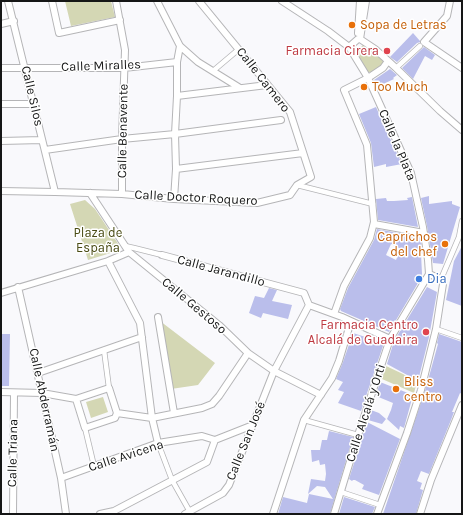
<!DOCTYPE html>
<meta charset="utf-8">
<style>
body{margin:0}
#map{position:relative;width:463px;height:515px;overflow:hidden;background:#f9f9fc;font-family:Karla,sans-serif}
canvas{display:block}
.frame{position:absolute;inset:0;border:2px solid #151616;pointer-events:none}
</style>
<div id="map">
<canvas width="463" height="515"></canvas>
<div class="frame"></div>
</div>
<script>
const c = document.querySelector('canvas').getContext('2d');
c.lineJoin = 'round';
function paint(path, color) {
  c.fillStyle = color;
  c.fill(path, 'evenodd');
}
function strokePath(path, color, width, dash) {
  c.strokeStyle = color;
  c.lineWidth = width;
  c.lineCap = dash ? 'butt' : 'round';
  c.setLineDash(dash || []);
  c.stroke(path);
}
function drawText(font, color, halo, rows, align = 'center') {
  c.font = font + ' Karla,sans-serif';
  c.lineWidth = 3;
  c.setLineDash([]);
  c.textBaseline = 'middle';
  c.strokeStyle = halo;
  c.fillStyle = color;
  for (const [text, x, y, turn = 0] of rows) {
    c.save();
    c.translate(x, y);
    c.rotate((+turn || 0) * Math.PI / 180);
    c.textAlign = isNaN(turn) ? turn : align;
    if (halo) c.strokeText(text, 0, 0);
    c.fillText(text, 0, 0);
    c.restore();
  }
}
paint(new Path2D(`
 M65 1H111L115 17 71 26Z
 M363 45H368L383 59 384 62 383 65 371 72H367L356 55V52Z
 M85 200 95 209 119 245 117 251 88 260 70 204Z
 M160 321 215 363 198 385 171 389Z
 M386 366 403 374 417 382 414 393 382 379Z
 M103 397 108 412 91 418 86 402Z`), '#d4d7b4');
paint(new Path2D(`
 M413 33 420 41V42L417 43 397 62 390 57Z
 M424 47 435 55 432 60 425 56 413 79 402 68Z
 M390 69 397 75 393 78 394 79 381 85 380 83 376 85 374 80Z
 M376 107 388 134 402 164 386 167V164L374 167 371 143 359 114Z
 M429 196V204L452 201V204L460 207 443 264 433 263 427 226 421 198Z
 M412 197 418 227 378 220 376 199 386 198 387 201H394L408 200 407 198Z
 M377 229 420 237 423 254 421 253 422 274 418 283 389 332 341 311 340 309 348 288 374 240ZM391 244 401 249 396 260 386 255Z
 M462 246V306L446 300 454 261Z
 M427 287 437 292 429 337 418 381 387 364 394 341Z
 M269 288 277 290 272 301 292 305 288 319 263 313 261 318 249 313 255 296 264 298Z
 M353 333 384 343 361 411 338 403 344 392 338 390 343 382 336 379 343 362Z
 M1 334H10L9 386H1Z
 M439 334 462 342V394L460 393 452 412H454L451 420 429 474 421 471 417 481 422 483 420 489 423 490 416 514H383L425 391 438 344 437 343Z
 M380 382 413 395 404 428 400 426 399 430 387 419 391 410 393 403 376 396Z
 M371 410 379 413 386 419 382 424 368 420Z
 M367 422 400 439 379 495 362 489 364 485 355 480H353L352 481 349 479Z
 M329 431 353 437 330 514H278L283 497 307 503 309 494 333 499 325 487 317 486 308 494 311 479 325 481 326 474 325 464 320 465 319 460 312 462 311 450H320L322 440H327Z
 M344 497 375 507 372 514H339Z`), '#babeeb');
const pedestrian = new Path2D(`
 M396 68 420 46
 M213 71 239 49
 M297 185 373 204
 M462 221 459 237 462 234
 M125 246 134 248 162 255
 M441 279 459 237
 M436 329 462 338
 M104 350 109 388
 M304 420 358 435
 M85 428 94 466
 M158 443 172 480 190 512V514
 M341 492 380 505`);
const minor = new Path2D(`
 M8 1 55 192
 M52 1 59 33 120 20
 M116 1 125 50 122 139V194
 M157 1 180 46 198 62 240 88
 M282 1 328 31 349 47
 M450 1 447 16 424 42 462 68
 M1 24 14 21
 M358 33 360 1
 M360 39 366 1
 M388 61 383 68 368 78 349 47 358 39H360L375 49 396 68 440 111 462 130
 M1 68H124L177 62
 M177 96 267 85
 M1 104H33
 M1 141 42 140
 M45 150 122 139 175 134 281 120
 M176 169 303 153
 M1 191 55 192 122 194 174 199 257 203 290 195 297 185 311 177 290 112 199 1
 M90 193 129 252 219 325 248 353 274 371 321 395
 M174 199 176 169 175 134 177 96V62L180 46
 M374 224 424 233
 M162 255 304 293 309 305
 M108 261 140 323 152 418 158 443
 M18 287 61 478 66 514
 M1 293 108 261 129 252
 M309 305 342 317 390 339
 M334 314 344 286 370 238 374 222 367 145 344 90 368 78 411 173 423 227 428 260 429 274 390 339 358 435 334 514
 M158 317 174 413
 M38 373 142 337
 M1 392 42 393 76 399 109 388 117 413 115 418 85 428 76 399
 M117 413 152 418 202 408 212 404 219 396 248 353
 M61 478 158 443 202 436 215 440
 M13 514 14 393
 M100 514 114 511 207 462 215 440 253 425
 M185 514 223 493 229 485 274 371 309 305
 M273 514 304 420 332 378 339 361 351 321
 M377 514 407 433 421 390 436 329 443 284 441 279 429 274
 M420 514 431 480 462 405`);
strokePath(pedestrian, '#b5b5b7', 6);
strokePath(minor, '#b5b5b7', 8);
strokePath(pedestrian, '#fff', 4.5);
strokePath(minor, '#fff', 6);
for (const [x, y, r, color] of [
 [352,25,4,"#e8710a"],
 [387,51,4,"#e0444e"],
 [364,87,4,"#e8710a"],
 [445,244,4,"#e8710a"],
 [419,279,4,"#3f7fe0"],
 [426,332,4,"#e0444e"],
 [396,389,4,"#e8710a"]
]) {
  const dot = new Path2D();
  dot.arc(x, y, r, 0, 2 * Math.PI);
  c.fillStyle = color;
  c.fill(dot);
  strokePath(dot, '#fff', 1.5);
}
drawText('13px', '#c56008', '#fff', [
 ["Sopa de Letras",360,25],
 ["Too Much",372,87],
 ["Caprichos",437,237,"right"],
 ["del chef",437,252,"right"],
 ["Bliss",404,382],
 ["centro",404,397]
], 'left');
drawText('13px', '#be3a42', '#fff', [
 ["Farmacia Cirera",379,51],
 ["Farmacia Centro",418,325],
 ["Alcalá de Guadaira",418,340]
], 'right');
drawText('13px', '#151616', '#fff', [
 ["Calle Miralles",101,66,-2],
 ["Calle Camero",263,80,52],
 ["Calle Silos",32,96,77],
 ["Calle Benavente",123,131,-89],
 ["Calle la Plata",397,145,67],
 ["Calle Doctor Roquero",196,198,3],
 ["Calle Jarandillo",221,271,15],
 ["Calle Gestoso",194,306,40],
 ["Calle Abderramán",44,400,78],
 ["Calle Alcalá y Orti",366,413,-72],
 ["Calle San José",246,441,-68],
 ["Calle Triana",13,453,-89],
 ["Calle Avicena",126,456,-18]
]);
drawText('13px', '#494b14', '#fff', [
 ["Plaza de",98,233],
 ["España",98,248]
]);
drawText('13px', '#366cbe', '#fff', [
 ["Dia",427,279]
], 'left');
</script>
